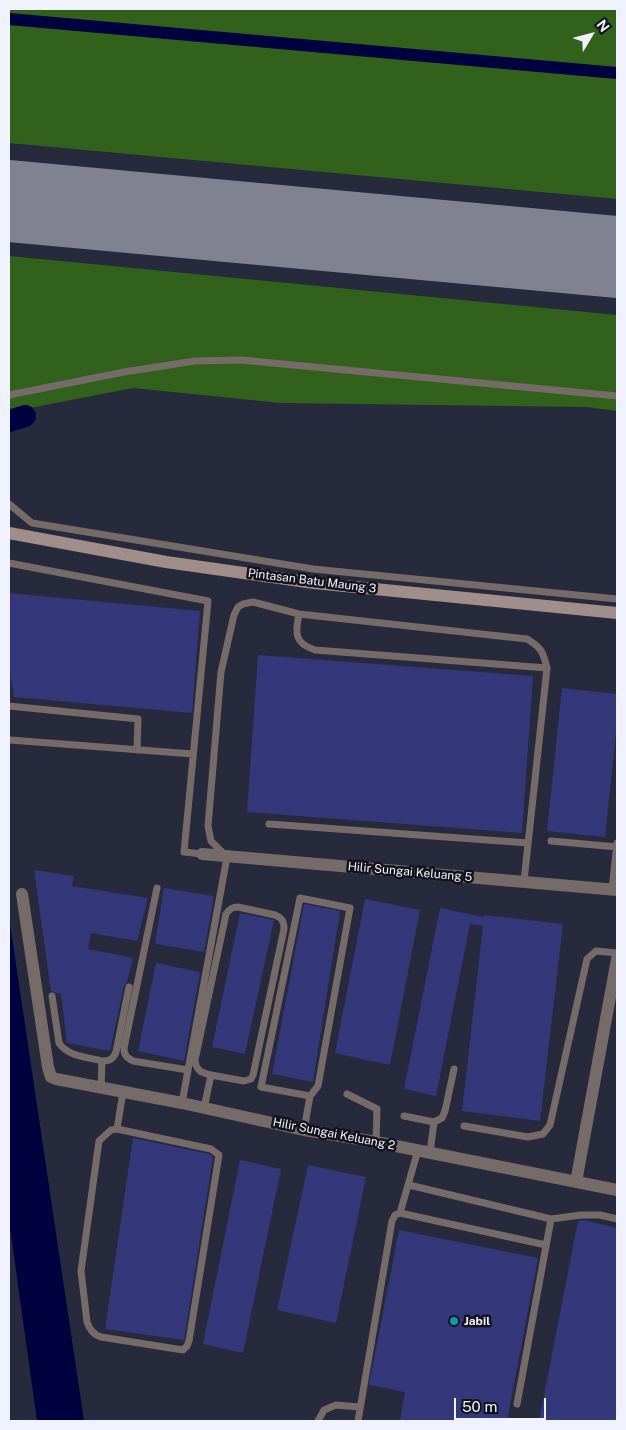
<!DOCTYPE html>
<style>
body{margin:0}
#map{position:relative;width:626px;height:1430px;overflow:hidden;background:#272a3c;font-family:"Public Sans",sans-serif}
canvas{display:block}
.frame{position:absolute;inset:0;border:10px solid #f0f2ff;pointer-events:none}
.north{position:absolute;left:566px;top:10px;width:50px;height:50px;-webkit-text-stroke:4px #12131b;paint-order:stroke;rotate:53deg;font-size:14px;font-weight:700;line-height:20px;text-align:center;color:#f0f2ff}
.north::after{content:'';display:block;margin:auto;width:18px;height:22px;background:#f0f2ff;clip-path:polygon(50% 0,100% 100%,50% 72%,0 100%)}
.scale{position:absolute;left:454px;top:1398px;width:92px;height:22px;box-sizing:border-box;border:2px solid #f0f2ff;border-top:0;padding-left:6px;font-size:15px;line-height:18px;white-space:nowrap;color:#f0f2ff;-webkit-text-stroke:4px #12131b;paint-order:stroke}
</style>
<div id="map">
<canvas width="626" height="1430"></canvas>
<div class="frame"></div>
<div class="north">N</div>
<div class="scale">50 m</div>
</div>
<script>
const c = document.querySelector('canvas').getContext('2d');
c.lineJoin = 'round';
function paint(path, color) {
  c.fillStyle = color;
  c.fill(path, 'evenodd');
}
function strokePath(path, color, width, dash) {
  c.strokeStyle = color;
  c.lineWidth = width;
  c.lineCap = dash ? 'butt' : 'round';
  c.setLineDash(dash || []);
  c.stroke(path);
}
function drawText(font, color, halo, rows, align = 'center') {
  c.font = font + ' "Public Sans",sans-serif';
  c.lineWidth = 5;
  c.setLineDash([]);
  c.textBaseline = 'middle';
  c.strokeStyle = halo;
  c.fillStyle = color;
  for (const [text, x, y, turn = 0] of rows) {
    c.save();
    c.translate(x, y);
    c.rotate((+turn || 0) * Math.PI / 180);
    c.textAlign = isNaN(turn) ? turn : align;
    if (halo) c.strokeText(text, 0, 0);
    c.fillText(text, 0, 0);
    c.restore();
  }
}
paint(new Path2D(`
 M9 9H617V199L9 143Z
 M9 256 617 315V411L587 407 281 403 133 388 9 412Z`), '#32611c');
paint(new Path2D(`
 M9 917 84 1421H37L9 1221Z`), '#00023f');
strokePath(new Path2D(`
 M9 19 617 73`), '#00023f', 12);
strokePath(new Path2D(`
 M9 421 25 416`), '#00023f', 22);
strokePath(new Path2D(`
 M9 201 617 257`), '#808292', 82);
paint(new Path2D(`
 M9 593 200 611 192 713 14 697 9 665Z
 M258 655 533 676 522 833 247 812Z
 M562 688 617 694V723L605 837 547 831Z
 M34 870 74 876 72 886 148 898 137 941 91 933 88 949 133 958 127 982 124 986 110 1051 67 1043 61 994 51 991Z
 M164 888 214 896 204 952 155 944Z
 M365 899 420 910 390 1065 335 1053Z
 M304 904 340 911 313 1082 272 1074Z
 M440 908 484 917V915L563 924 540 1121 462 1111 483 926 470 924 436 1096 404 1089Z
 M240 913 274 920 245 1054 212 1047Z
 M156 963 200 972 184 1061 138 1051Z
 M133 1138 209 1154 213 1157 184 1340 105 1329Z
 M240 1160 281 1169 243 1353 203 1344Z
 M308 1165 366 1177 336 1323 277 1310Z
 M583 1220 617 1228V1421H539L578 1221Z
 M399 1230 538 1258 507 1421H400L405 1392 369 1385Z`), '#34377a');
strokePath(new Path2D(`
 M9 395 124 372 195 361 241 360 617 396
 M9 504 32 523 313 569 617 599
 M9 563 208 601 184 852 202 854
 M299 614C295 633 294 643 315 650L547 668
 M9 706 138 719 137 750
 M10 740 193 754
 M269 824 528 843
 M551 841 617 847
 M157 888 124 1048C124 1055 126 1057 133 1061L188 1070
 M612 889 617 843
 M52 996 59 1043C67 1056 87 1057 102 1061L101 1087
 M102 1061C109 1061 113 1060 116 1052L129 987
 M347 1094 377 1109 376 1142
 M182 1103 227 857 211 841 208 826 221 672 234 615 238 607 243 604 253 602 299 614 527 639C542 648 543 652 547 668L524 881
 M204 1108 211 1075 244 1081 251 1079 253 1075 284 929C284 921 282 918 275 915L238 907C232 907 229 909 226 914L195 1060C196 1071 202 1073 211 1075
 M404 1116 434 1122
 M464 1126 528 1137 543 1134 550 1125 587 959 596 951 617 953
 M117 1129 211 1149 219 1155 189 1341 187 1346 183 1350 101 1337C93 1334 90 1330 87 1322L81 1271 99 1141 111 1130 117 1129 123 1092
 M304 1130 310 1096 318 1086 350 908 300 898 261 1087 310 1096
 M430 1153 434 1122 442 1118 445 1111 454 1069
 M409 1185 551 1219 581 1215H600L617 1219
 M400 1213 546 1245
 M517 1404 551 1219
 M318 1421 324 1410 336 1405 359 1407
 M358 1421 392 1221 395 1215 400 1213 418 1150`), '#766b68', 7);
strokePath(new Path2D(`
 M202 854 617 890
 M22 894 48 1067 51 1077 56 1079 182 1103 304 1130 376 1142 617 1190
 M576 1182 617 959`), '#766b68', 12);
strokePath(new Path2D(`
 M9 533 166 562 314 583 617 613`), '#a18e8a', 12);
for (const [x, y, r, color] of [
 [454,1321,5,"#0f9aa8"]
]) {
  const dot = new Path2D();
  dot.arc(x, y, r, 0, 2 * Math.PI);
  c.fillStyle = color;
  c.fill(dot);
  strokePath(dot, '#12131b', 2);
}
drawText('12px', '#f0f2ff', '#12131b', [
 ["Pintasan Batu Maung 3",312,581,7],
 ["Hilir Sungai Keluang 5",410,872,5],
 ["Hilir Sungai Keluang 2",334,1134,11]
]);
drawText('bold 12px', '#f0f2ff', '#12131b', [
 ["Jabil",464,1321]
], 'left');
</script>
